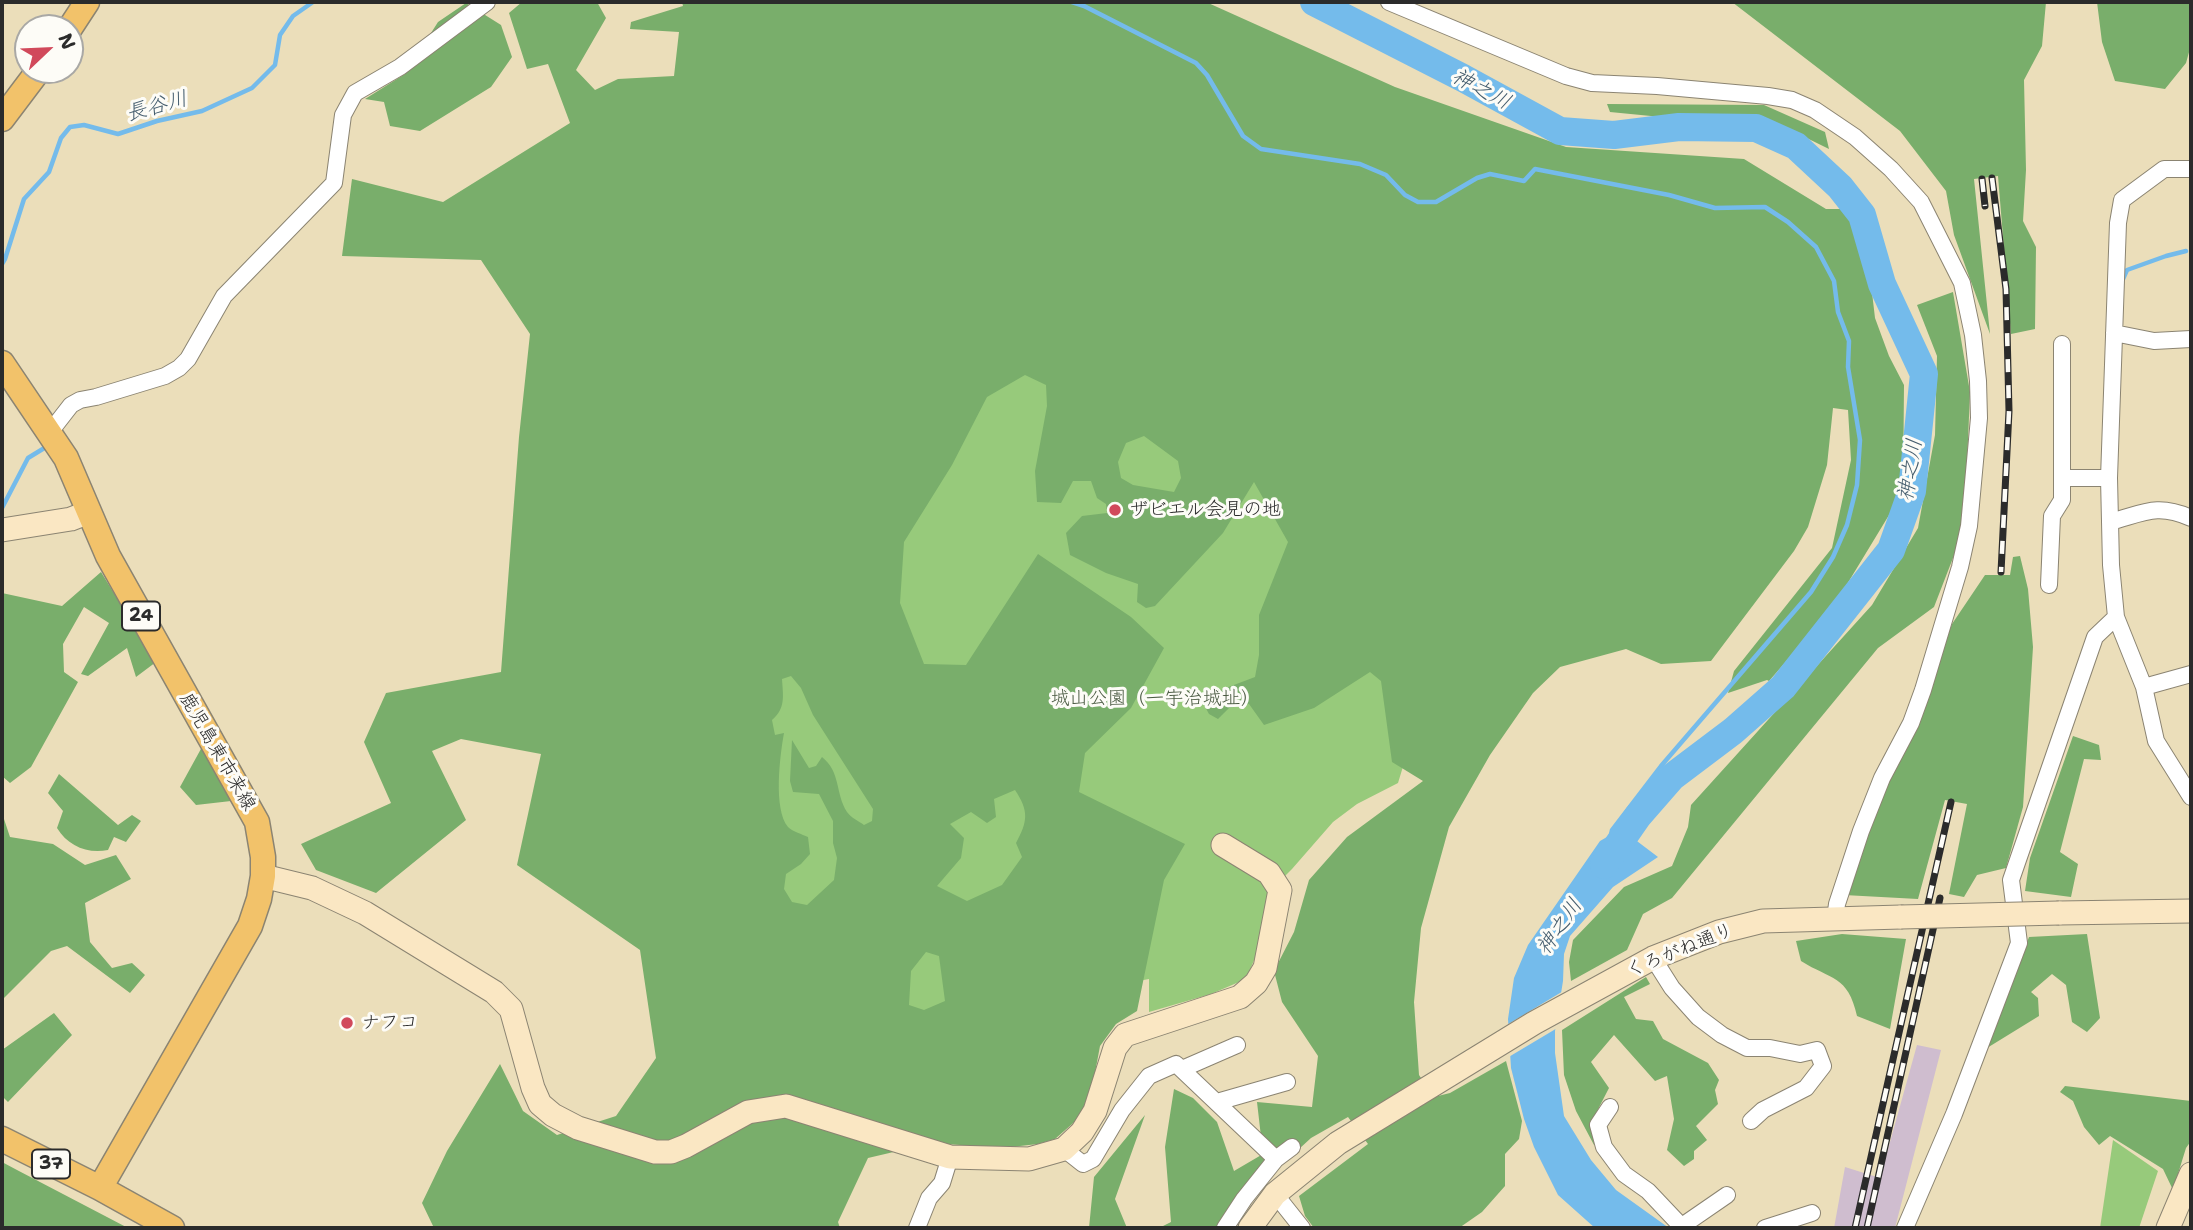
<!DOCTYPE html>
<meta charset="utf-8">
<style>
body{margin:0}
#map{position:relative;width:2193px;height:1230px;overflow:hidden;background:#ebdeba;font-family:"Shantell Sans",sans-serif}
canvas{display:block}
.frame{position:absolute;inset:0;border:4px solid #2b2b2b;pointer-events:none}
.north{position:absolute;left:14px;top:14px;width:70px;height:70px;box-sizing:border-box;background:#fdfcf7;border:2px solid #a9a8a5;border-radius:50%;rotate:67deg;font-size:19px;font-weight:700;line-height:28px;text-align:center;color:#2b2b2b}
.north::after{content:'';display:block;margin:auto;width:24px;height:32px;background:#d1495b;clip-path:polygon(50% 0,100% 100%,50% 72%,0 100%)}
</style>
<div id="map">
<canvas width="2193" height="1230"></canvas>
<div class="frame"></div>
<div class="north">N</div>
</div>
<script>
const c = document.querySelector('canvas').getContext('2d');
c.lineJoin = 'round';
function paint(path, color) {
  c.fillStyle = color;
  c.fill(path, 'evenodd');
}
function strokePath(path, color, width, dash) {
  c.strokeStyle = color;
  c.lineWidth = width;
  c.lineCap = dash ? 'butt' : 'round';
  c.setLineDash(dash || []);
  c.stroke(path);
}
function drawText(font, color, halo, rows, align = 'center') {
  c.font = font + ' "Shantell Sans","Klee One",sans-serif';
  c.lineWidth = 6;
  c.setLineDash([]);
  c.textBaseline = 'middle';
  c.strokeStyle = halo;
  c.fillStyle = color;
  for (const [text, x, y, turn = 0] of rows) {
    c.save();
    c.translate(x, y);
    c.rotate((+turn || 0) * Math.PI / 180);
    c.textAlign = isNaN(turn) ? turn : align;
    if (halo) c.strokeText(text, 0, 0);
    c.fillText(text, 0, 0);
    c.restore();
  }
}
paint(new Path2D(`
 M1917 1045 1941 1050 1895 1228H1834L1845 1167 1880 1178Z`), '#cfbdcf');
paint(new Path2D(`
 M1008 366 1272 465 1389 673 1405 760 1398 783 1357 804 1333 822 1292 869 1269 892 1261 944 1246 979 1211 994 1149 1012V979L1073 993 925 1053 772 905 751 633 885 646 881 546Z
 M2113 1140 2158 1171 2139 1228H2100Z`), '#97ca7b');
paint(new Path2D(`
 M522 2H597L606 18 576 70 595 90 618 79 674 76 679 32 630 29 631 22 683 6 682 2H1206L1395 87 1566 147 1744 159 1826 209H1847L1871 284 1875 318 1889 356 1904 385 1903 492 1832 609 1769 681 1767 680 1728 693 1734 671 1832 548 1851 460 1848 410 1833 408 1827 465 1808 527 1794 551 1711 661 1661 664 1626 649 1560 667 1533 693 1490 755 1449 827 1421 928 1414 1002 1419 1075 1434 1097 1450 1093 1506 1061 1522 1121 1519 1139 1505 1154V1186L1482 1212 1459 1228H1314L1305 1216 1299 1196 1368 1144 1348 1117 1311 1138 1264 1181 1230 1228H1159L1171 1222 1165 1147 1174 1089 1193 1098 1217 1122 1234 1171 1263 1154 1257 1102 1312 1107 1318 1056 1282 1002 1274 971 1294 932 1309 880 1347 837 1423 781 1392 762 1381 681 1370 672 1314 708 1264 725 1249 704 1229 708 1218 719 1209 714 1203 703 1210 694 1255 677 1259 655V615L1288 542 1254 482 1223 533 1155 606 1146 608 1137 602 1138 584 1106 573 1070 555 1066 533 1082 516 1107 513 1106 504 1097 498 1091 481H1073L1061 503 1037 502 1035 471 1047 406 1046 385 1025 375 987 397 952 465 904 542 900 603 924 664 966 665 1038 554 1131 617 1164 648 1131 708 1085 753 1079 792 1185 844 1164 880 1137 1011 1116 1024 1100 1046 1088 1110 1055 1139 1038 1144 1002 1148 932 1143 868 1158 838 1222 840 1228H434L422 1203 447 1151 500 1064 523 1111 557 1135 616 1116 656 1058 640 950 517 865 541 754 461 739 432 751 466 820 376 893 316 870 301 844 391 803 364 742 386 693 501 672 519 437 530 334 481 260 342 256 352 179 443 202 570 123 548 64 527 69 509 13ZM1144 436 1178 461 1181 478 1174 492 1133 485 1121 478 1118 462 1126 443ZM791 676 801 688 813 715 873 809 872 821 864 825C859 821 851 818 847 812 835 793 841 772 822 757L816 766 809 768 792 740 790 781 793 792 819 794 833 821V843L837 858 834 880 807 905 792 902 784 889 786 874 801 864 810 854 808 837C802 834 793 832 788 827 773 809 780 755 784 733L775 735 772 720C786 708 783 696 782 679ZM1015 790C1029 811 1028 821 1016 843L1022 857 1002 885 967 901 937 886 961 858 964 838 950 824 971 812 987 823 996 817 994 799ZM926 952 939 956 945 1001 924 1010 909 1005 911 971Z
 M1732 2H2046L2042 46 2024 80 2026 170 2023 221 2036 247 2035 329 2011 334 1998 176 1974 179 1990 334 1954 235 1946 191 1900 131Z
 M2097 2H2191V45L2186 63 2165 89 2115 81 2102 42Z
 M466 3 501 25 512 57 491 87 420 131 390 126 384 102 365 99 405 74 438 22Z
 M1607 104 1764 105 1825 132 1829 149 1762 116H1651L1610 112Z
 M1953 292 1970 392 1966 489 1958 545 1934 607 1878 648 1672 898 1643 914 1627 950 1571 981 1569 962 1573 940 1624 887 1672 866 1688 827 1691 805 1872 605 1918 528 1935 435 1937 356 1917 305Z
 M2020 556 2028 589 2033 647 2023 807 2006 868 1977 875 1964 897 1949 894 1967 804 1945 800 1918 899 1844 895 1867 828 1921 707 1952 624 1985 575H2010L2013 557Z
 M101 572 156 662 136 677 127 648 88 676 81 674 109 623 84 607 63 644 64 672 78 682 31 767 10 783 2 776V593L62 606Z
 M2073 736 2099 745 2101 760 2084 759 2060 852 2078 864 2071 897 2025 891 2030 858Z
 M202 747 231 801 196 805 180 787Z
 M59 774 118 825 132 815 141 821 126 842 114 837 108 850C87 854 68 846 57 828L63 811 48 793Z
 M2 813 10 837 53 844 85 865 116 855 131 879 85 903 90 942 112 968 132 963 145 975 130 993 67 946 51 951 2 1000Z
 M1842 934 1906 939 1890 1029 1857 1016C1848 975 1831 980 1801 961L1796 941Z
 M2087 934 2100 1018 2087 1032 2072 1022 2066 985 2052 974 2031 992 2038 998 2039 1016 1987 1048 2029 937Z
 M1646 977 1650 984 1624 997 1636 1019 1653 1021 1663 1039 1708 1063 1719 1080 1715 1090 1718 1104 1696 1126 1707 1140 1694 1151V1159L1684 1166 1667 1150 1674 1119 1667 1076 1655 1081 1614 1035 1591 1062 1609 1088 1593 1119 1594 1145 1576 1111 1564 1075 1562 1030Z
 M54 1013 72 1035 8 1102 2 1096V1050Z
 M2065 1086 2191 1101V1141L2186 1148 2173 1190 2163 1169 2110 1136 2099 1145 2084 1127 2073 1101 2060 1092Z
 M1145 1115 1115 1199 1127 1228H1089L1094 1177Z
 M2 1162 17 1170 128 1228H2Z`), '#79ae6b');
paint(new Path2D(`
 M1621 829 1658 857 1613 887 1570 936 1564 954 1563 981 1555 1031V1053L1564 1116 1591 1160 1616 1190 1669 1228H1595L1558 1195 1534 1147 1524 1119 1511 1068 1508 1019 1514 978 1528 945 1600 841Z`), '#74bbeb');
paint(new Path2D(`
 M1565 990 1559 1027 1507 1058 1505 1026Z`), '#ebdeba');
strokePath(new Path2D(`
 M1072 2 1084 6 1196 63 1207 75 1243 136 1261 149 1360 164 1386 175 1405 195 1418 202H1436L1477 178 1490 174 1524 181 1535 169 1669 195 1715 208 1765 207 1788 222 1816 247 1834 281 1838 312 1849 341 1848 367 1860 440 1857 485 1847 525 1833 557 1811 592 1661 766 1612 830 1610 840
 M2 264 5 259 24 199 49 172 61 138 70 127 84 125 118 134 157 121 202 111 252 88 275 65 280 35 293 16 313 2
 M2123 279 2127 270 2166 256 2186 251
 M2 508 28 458 46 447 45 445`), '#74bbeb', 4.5);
strokePath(new Path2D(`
 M1314 2 1463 78 1560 131 1614 135 1679 127 1756 128 1796 146 1840 187 1862 215 1882 284 1924 374 1912 491 1891 550 1783 687 1733 731 1672 777 1638 816 1604 865`), '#74bbeb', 28);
const street = new Path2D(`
 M1389 2 1566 76 1592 83 1657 86 1768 96 1792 100 1815 110 1855 137 1891 169 1921 202 1962 283 1973 335 1978 381 1979 418 1969 526 1960 567 1923 690 1911 723 1882 778 1861 831 1837 904 1835 919
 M2191 169H2164L2122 200 2118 223 2109 478 2111 565 2116 617 2144 687 2156 741 2191 797
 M2114 333 2154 341 2191 339
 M50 432 71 405 80 400 96 397 165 376 179 368 188 359 224 296 334 183 343 115 355 93 400 67 487 2
 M2062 478H2109
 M2110 522C2144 513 2157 503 2191 518
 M2049 585 2052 516 2062 500V344
 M2144 687 2191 674
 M1653 958 1672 988 1698 1017 1722 1035 1747 1048H1770L1800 1054 1817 1050 1823 1066 1806 1088 1763 1110 1751 1121
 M1182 1069 1237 1045
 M1217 1102 1287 1082
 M1610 1107 1598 1125 1604 1147 1624 1174 1648 1191 1683 1228
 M1064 1149 1083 1164 1093 1159 1122 1110 1149 1076 1176 1064 1276 1159 1244 1199 1225 1228
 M1276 1159 1292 1147
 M1275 1194 1302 1228
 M1682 1226 1727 1195
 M917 1228 929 1198 942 1183 950 1157
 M1765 1228 1812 1213
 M1905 1228 1954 1114 2019 943 2011 880 2095 637 2116 617`);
const secondary = new Path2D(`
 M2 530 71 519 89 512
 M263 876 312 888 365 913 494 992 511 1009 533 1088 540 1104 553 1115 578 1128 655 1152H671L686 1146 748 1112 786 1106 950 1157 1029 1159 1064 1149 1082 1132 1095 1111 1115 1048 1125 1035 1240 997 1256 983 1265 968 1280 890 1269 873 1223 845
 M2059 913 2191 911
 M1250 1228 1275 1194 1338 1143 1534 1023 1653 958 1719 932 1763 921 1901 917
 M2168 1228 2191 1174`);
const primary = new Path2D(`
 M70 28 87 2
 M2 119 39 70
 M2 363 66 458 108 556 257 822 263 857V876L259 899 250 926 100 1188
 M2 1139 100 1188 172 1228`);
strokePath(street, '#8b8472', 18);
strokePath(secondary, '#8b8472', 25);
strokePath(primary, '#8b8472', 27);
strokePath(street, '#fff', 16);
strokePath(secondary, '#fae7c3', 23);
strokePath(primary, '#f2c26a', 24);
const rail = new Path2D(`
 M1992 178 2006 289 2009 411 2001 572
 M1982 179 1985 206
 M1855 1228 1951 802
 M1867 1228 1940 898`);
strokePath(rail, '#2b2b2b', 7);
strokePath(rail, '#fdfcf7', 4.5, [13]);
const secondaryBridge = new Path2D(`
 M1901 917 2059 913`);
strokePath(secondaryBridge, '#8b8472', 25, []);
strokePath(secondaryBridge, '#fae7c3', 23);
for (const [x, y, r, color] of [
 [1115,510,7,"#d1495b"],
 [347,1023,7,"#d1495b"]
]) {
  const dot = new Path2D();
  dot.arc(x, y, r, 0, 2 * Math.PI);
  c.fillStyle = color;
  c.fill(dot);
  strokePath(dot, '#fdfcf7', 2.5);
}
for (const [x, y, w] of [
 [141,616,38],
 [51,1164,38]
]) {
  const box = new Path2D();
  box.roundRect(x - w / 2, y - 14.5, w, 29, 5);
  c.fillStyle = '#fdfcf7';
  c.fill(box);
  strokePath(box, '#2b2b2b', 2);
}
drawText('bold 18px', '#2b2b2b', null, [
 ["24",141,616],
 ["37",51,1164]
]);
drawText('19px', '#2b2b2b', '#fdfcf7', [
 ["ザビエル会見の地",1129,510],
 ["ナフコ",361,1023]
], 'left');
drawText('19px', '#4b5b43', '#fdfcf7', [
 ["城山公園（一宇治城址）",1155,699]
]);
drawText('19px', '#2b2b2b', '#fdfcf7', [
 ["鹿児島東市来線",217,752,60],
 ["くろがね通り",1680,951,-22]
]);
drawText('italic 21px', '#455d6e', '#fdfcf7', [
 ["神之川",1481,90,28],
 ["長谷川",157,107,-15],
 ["神之川",1911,470,-81],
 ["神之川",1560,927,-55]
]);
</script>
